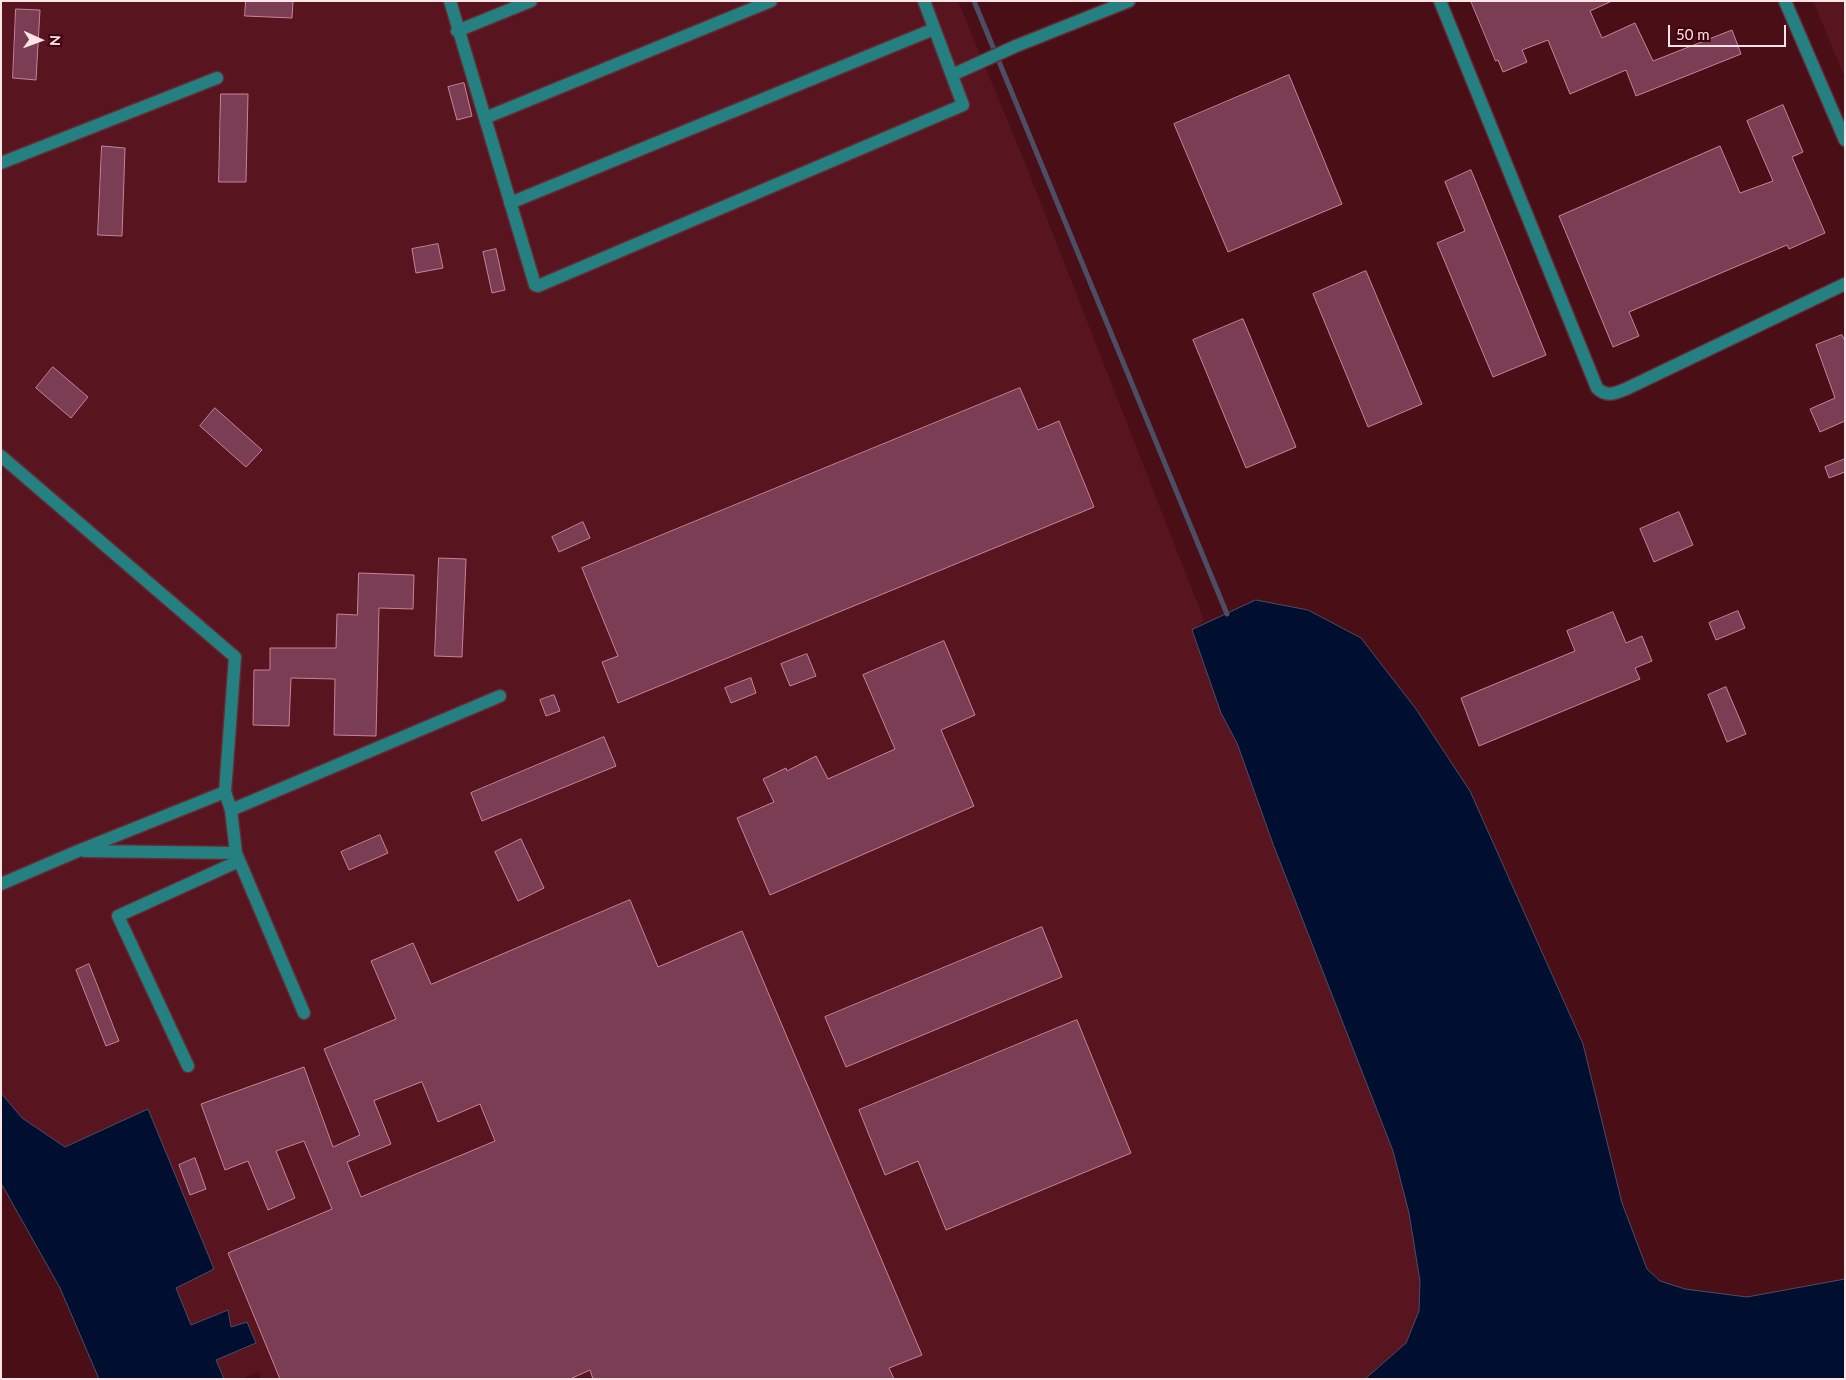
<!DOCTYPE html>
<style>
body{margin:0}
#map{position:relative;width:1846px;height:1380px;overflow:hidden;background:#4a0e17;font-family:Lato,sans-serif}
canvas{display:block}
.frame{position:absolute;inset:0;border:2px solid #fde5e5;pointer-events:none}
.north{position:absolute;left:15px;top:15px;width:50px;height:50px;-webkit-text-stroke:4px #3f030e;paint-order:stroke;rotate:92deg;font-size:14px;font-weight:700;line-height:20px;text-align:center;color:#fde5e5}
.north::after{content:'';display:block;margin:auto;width:18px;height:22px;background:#fde5e5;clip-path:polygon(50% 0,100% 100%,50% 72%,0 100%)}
.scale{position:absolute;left:1668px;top:25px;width:118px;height:22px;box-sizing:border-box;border:2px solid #fde5e5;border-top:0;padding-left:6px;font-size:15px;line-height:18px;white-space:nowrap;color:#fde5e5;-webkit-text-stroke:4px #3f030e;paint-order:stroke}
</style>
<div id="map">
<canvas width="1846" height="1380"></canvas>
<div class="frame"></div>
<div class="north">N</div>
<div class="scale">50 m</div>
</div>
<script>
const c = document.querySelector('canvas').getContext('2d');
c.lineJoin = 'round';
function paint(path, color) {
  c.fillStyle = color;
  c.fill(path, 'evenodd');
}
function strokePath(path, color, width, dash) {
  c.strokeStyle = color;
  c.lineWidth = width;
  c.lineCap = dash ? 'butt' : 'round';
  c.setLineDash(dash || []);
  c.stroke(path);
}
paint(new Path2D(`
 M1 1H958L1026 165 1204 620 1192 631 1221 713 1237 743 1393 1151 1409 1213 1420 1281 1419 1311 1406 1343 1365 1379H261L258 1372 242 1379H224L216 1360 256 1344 231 1328 228 1310 191 1326 176 1288 214 1269 147 1110 65 1147 22 1118 1 1093Z
 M1813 1H1845V78Z`), '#58141f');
const water = new Path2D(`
 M1256 600 1308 610 1361 638 1416 709 1470 791 1583 1044 1622 1203 1647 1269 1660 1281 1685 1289 1747 1297 1845 1279V1379H1365L1406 1343 1419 1311 1420 1281 1409 1213 1393 1151 1273 844 1237 743 1221 713 1192 630Z
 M1 1093 22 1118 65 1147 148 1109 214 1269 176 1288 191 1325 228 1310 231 1327 247 1322 256 1343 216 1360 224 1379H99L60 1288 1 1183Z`);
paint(water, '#000e2f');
strokePath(water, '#4c4e66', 1);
strokePath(new Path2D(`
 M974 1 1227 614`), '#4c4e66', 5);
const building = new Path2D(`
 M246 1H293L292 18 245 16Z
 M1471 1H1612L1590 11 1602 38 1635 23 1653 61 1732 30 1741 54 1636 96 1626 70 1570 94 1548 40 1522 50 1527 62 1503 72 1498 60 1496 61Z
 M16 9 40 10 36 80 13 78Z
 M1289 75 1342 204 1228 252 1174 124Z
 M464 83 472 116 457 120 448 87Z
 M221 94H248L246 182H219Z
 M1783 105 1803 152 1792 157 1825 233 1789 249 1787 245 1629 312 1639 336 1613 347 1559 216 1720 146 1740 193 1773 181 1747 121Z
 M102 146 125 148 122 236 98 235Z
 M1471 170 1546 355 1493 377 1437 243 1465 231 1445 182Z
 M438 244 443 268 416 273 412 249Z
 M496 249 505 290 492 293 483 252Z
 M1366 271 1422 404 1368 427 1313 294Z
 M1243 319 1296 447 1246 468 1193 340Z
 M1842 335 1845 341V421L1820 432 1810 409 1835 398 1816 345Z
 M53 367 88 397 71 418 36 388Z
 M1020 388 1038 430 1059 421 1094 507 618 703 602 662 618 656 582 568Z
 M215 408 262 450 246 467 200 426Z
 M1845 459V472L1829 478 1825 467Z
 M1679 512 1693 545 1654 562 1640 529Z
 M583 522 590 538 559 552 552 537Z
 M439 558 466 559 462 657 435 656Z
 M359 573 414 575 413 609 379 608 376 736 334 735 335 679 291 678 289 726 253 725 254 670H270V648H336L337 614 357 615Z
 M1738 611 1745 628 1716 640 1709 623Z
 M1613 612 1626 643 1642 636 1652 661 1635 668 1640 679 1479 746 1461 698 1575 651 1567 631Z
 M944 641 975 715 941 730 974 806 770 895 737 818 774 802 763 779 786 768 787 771 816 756 828 779 895 749 863 675Z
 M807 654 816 676 790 686 781 664Z
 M751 678 756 693 731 703 725 688Z
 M1726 687 1746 734 1727 742 1708 695Z
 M554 695 560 711 546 716 540 700Z
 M604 737 616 766 482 821 471 793Z
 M380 835 388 853 349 870 341 852Z
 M521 839 544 888 518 901 495 852Z
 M630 900 658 967 742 931 922 1355 889 1368 894 1379H593L590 1370 570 1379H280L228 1253 332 1209 304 1141 276 1151 295 1198 268 1210 248 1161 225 1170 201 1104 304 1067 333 1147 360 1135 324 1049 396 1019 371 961 413 943 431 984ZM422 1082 438 1122 480 1104 495 1141 361 1197 347 1162 391 1144 374 1101Z
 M1042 927 1062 977 846 1067 825 1017Z
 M89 964 119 1041 106 1046 76 970Z
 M1077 1020 1131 1153 946 1230 918 1161 885 1175 859 1110Z
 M195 1158 206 1189 190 1195 179 1165Z`);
paint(building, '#7a3d54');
strokePath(building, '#c8839b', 1);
const minor = new Path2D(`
 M450 1 535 285 538 286 963 105 924 1
 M1440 1 1597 388C1607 398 1616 393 1628 388L1845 284
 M1785 1 1845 140
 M457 31 531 1
 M952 75 1016 46 1129 1
 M485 118 771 1
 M1 163 217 78
 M510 203 934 29
 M1 456 235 657 225 792 231 810 236 853 304 1013
 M231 810 500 696
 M84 851 236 853
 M1 884 78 851 225 792
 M188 1066 118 916 239 861`);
strokePath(minor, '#632c34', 15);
strokePath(minor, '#258082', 12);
</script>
